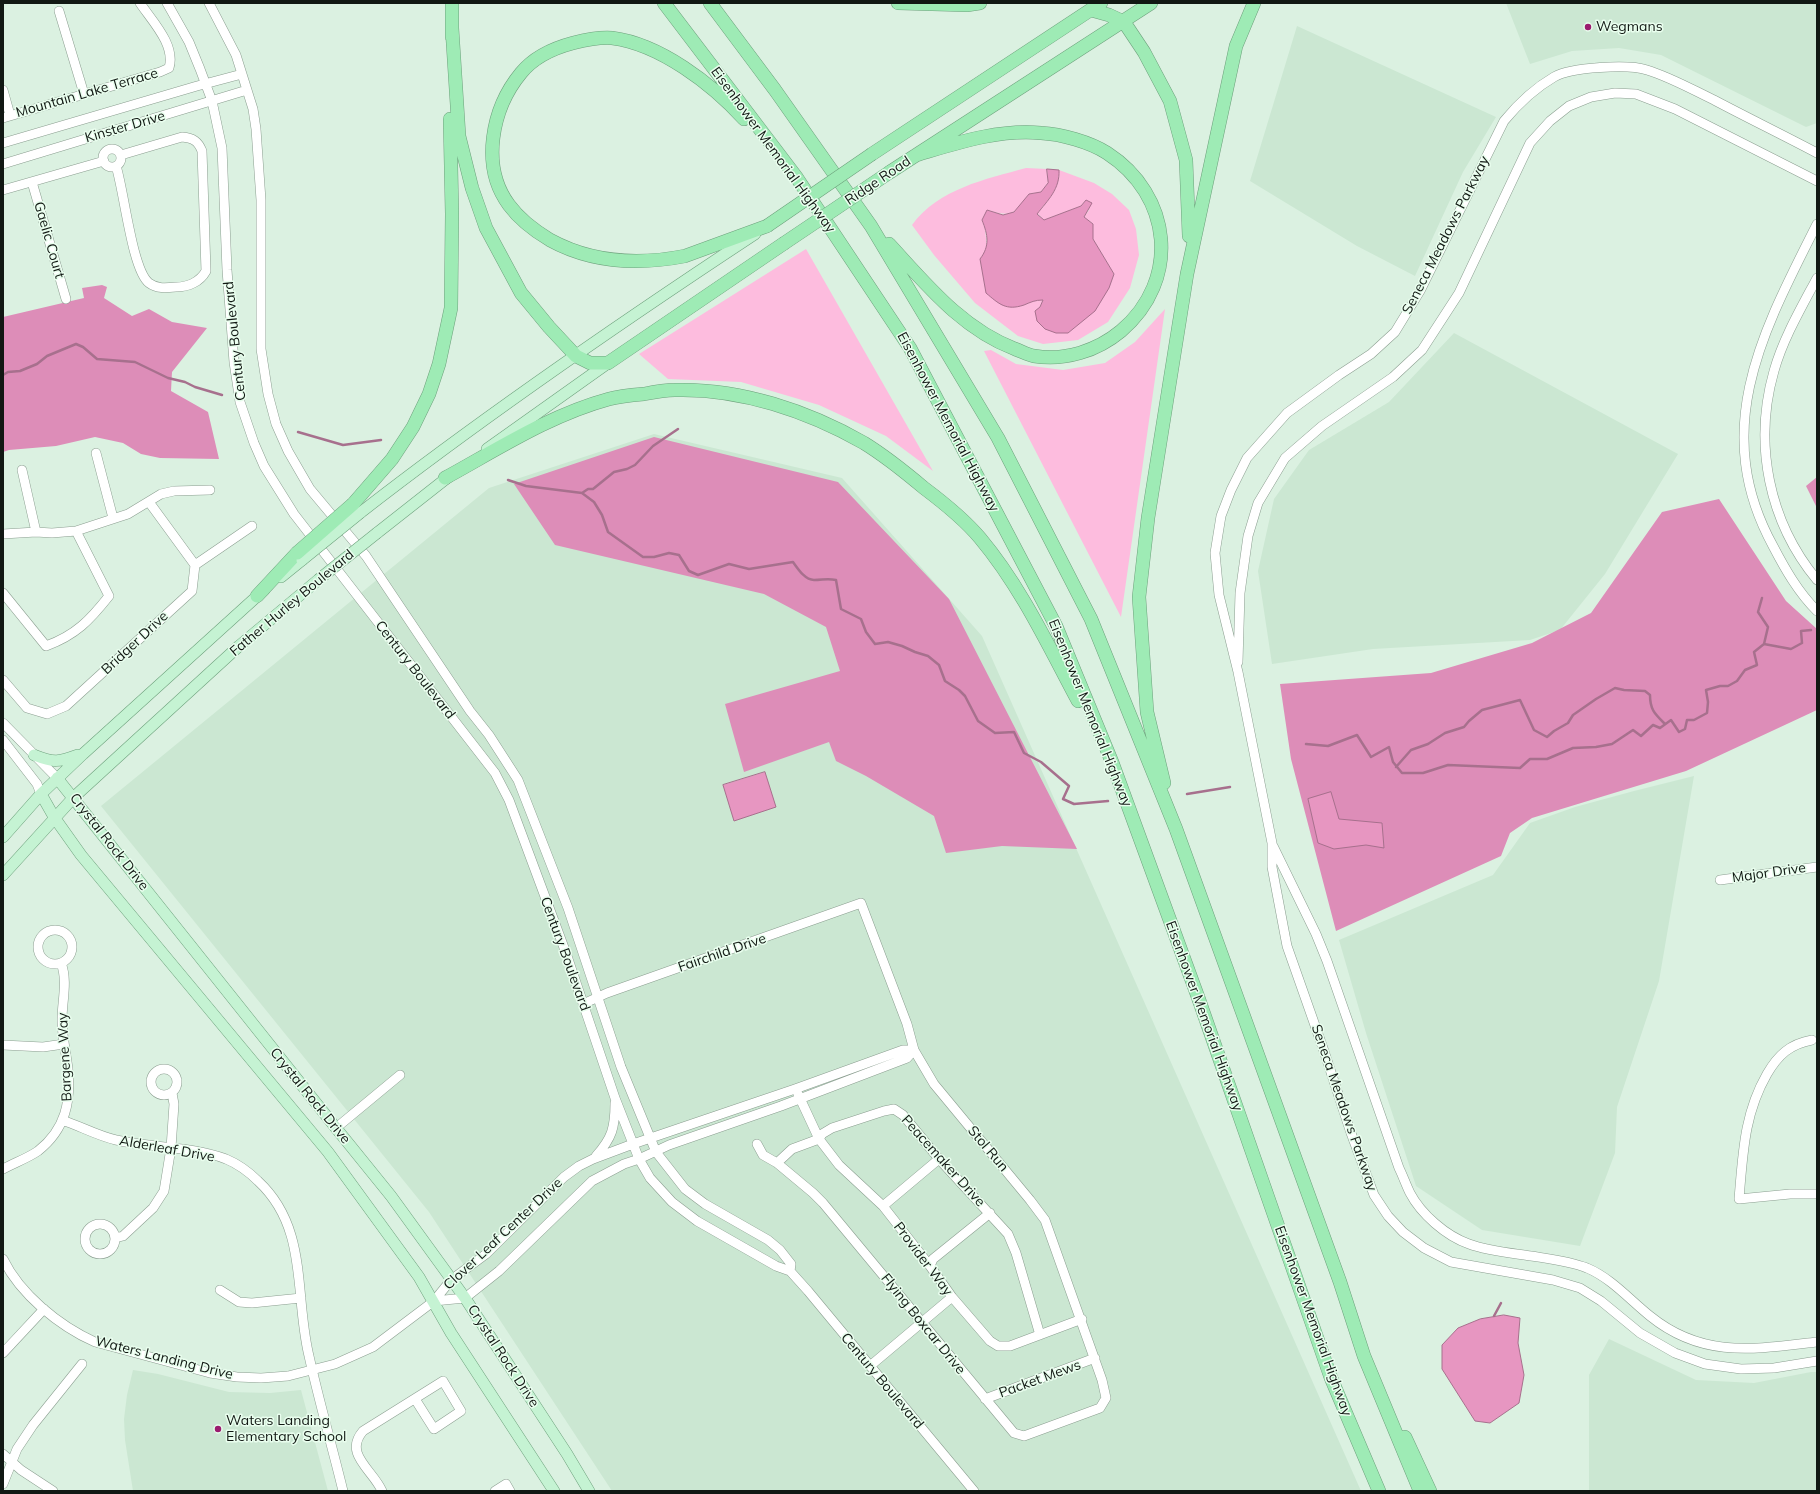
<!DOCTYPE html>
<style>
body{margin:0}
#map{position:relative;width:1820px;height:1494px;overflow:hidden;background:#dbf1e1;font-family:Mulish,sans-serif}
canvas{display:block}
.frame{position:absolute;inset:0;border:4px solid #111813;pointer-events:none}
</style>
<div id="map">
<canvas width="1820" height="1494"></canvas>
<div class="frame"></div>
</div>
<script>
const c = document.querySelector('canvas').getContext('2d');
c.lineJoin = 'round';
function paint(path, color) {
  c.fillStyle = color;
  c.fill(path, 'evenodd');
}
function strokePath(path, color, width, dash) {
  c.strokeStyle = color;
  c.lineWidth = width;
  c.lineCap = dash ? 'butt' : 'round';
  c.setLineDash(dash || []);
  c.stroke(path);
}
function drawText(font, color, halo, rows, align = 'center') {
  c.font = font + ' Mulish,sans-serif';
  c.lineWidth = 3;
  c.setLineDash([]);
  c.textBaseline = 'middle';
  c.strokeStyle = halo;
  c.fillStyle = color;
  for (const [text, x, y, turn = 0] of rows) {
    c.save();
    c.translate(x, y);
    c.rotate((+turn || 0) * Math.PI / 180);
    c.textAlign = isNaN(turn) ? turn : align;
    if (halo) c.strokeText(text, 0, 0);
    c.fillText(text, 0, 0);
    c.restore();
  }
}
paint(new Path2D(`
 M1506 3H1817V123L1806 127 1661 55 1619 48 1572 51 1530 64Z
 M1297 26 1496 117 1463 172 1415 276 1357 246 1250 181Z
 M1454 333 1678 454 1605 574 1560 630 1530 640 1373 649 1272 664 1258 571 1274 499 1309 450 1389 402Z
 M654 434 842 478 982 636 1361 1491H612L429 1212 101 806 489 488Z
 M1694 776 1659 981 1617 1107 1615 1153 1580 1246 1482 1230 1416 1186 1366 1033 1339 940 1493 875 1530 823 1575 807 1634 791Z
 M1609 1339 1696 1380 1754 1383 1811 1372H1817V1491H1589V1375Z
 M133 1370 158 1374 229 1392 270 1393 301 1390 328 1491H133L125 1440 124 1419 127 1395Z`), '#cbe7d2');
paint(new Path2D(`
 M1026 168 1047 169 1048 183 1041 192 1029 194C1015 214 1012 218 988 210L982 220 985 228 987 249 1023 305 1034 300H1043L1040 307 1068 333 1080 322 1114 274 1093 239V224L1084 217 1089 210 1086 200 1081 206 1044 220 1037 213C1048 202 1060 186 1059 170L1094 183 1112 194 1129 210 1136 229 1139 255 1130 288 1108 322 1078 340 1043 344 1018 336 975 303 934 255 912 225C938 189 986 179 1026 168Z
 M806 249 933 471 886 436 819 405 741 382 668 379 639 354Z
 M1165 309 1121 617 984 351 991 350 1016 364 1063 370 1105 363 1135 342Z`), '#fdbcde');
paint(new Path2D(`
 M102 285 107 287 104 298 132 316 149 309 172 322 207 328 172 372 171 391 208 412 219 459 160 458 141 454 123 443 95 437 56 446 9 450 3 452V317L84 298 82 288Z
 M654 437 838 482 949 599 1077 849 1002 846 946 853 934 816 866 776 836 761 829 742 744 772 725 704 840 671 826 627 764 594 555 545 514 484Z
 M1817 477V508L1806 486Z
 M1719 499 1786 601 1817 629V710L1686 771 1532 818 1510 833 1501 856 1336 931 1291 759 1280 684 1431 673 1532 643 1591 613 1662 512Z`), '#dd8db8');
const water = new Path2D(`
 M1047 169 1059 170C1060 189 1048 200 1037 214L1044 220 1081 206 1086 200 1092 203 1084 217 1093 224V239L1114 274 1109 288 1095 311 1068 333H1056L1045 329 1037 321 1035 311 1040 307 1043 300C1035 300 1031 302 1024 305 1006 311 999 304 986 293L980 259C990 246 988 235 982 220L987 210 1003 215 1014 212 1029 194 1041 192 1048 183Z
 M765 772 776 807 734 821 723 785Z
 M1331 792 1339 819 1382 823 1384 848 1366 845 1334 849 1318 843 1308 799Z
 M1504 1315 1520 1318 1518 1343 1524 1375 1519 1403 1490 1423 1475 1421 1442 1369V1345L1458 1328 1480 1319Z`);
paint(water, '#e796c1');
strokePath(water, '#a7708d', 1);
strokePath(new Path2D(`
 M3 375 8 372 20 371 37 364 47 356 76 344 83 347 97 359 135 362 168 378 185 382 195 387 222 395
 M298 432 343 445 381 440
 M508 480 526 486 582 493 594 502 602 515 608 532 643 557H654L669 553 679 555 689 571 698 575 729 564 749 569 793 562C798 569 805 580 814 580 823 580 827 578 836 580L841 609 861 619 866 632 875 644 888 642 902 646 915 652 928 656 939 665 945 681 959 690 965 696 978 721 995 733 1014 732 1024 753 1041 762 1069 786 1063 799 1074 804 1108 801
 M582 493 588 489H593L614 472 627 469 635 465 653 446 678 429
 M1764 644 1791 649 1802 643 1801 631 1811 630
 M1306 744 1328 746 1357 735 1371 757 1389 747 1393 762 1402 773H1423L1448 765 1520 768 1530 759H1547L1573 748 1596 747 1612 744 1633 730 1641 736 1653 725 1660 728 1671 720 1679 732 1685 729 1687 720H1694L1707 713 1708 702 1706 690 1720 686H1728L1737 681 1745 670 1757 665 1754 652 1764 644 1768 627 1758 612 1762 598
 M1396 767 1411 750 1428 744 1445 733 1464 727 1469 721 1482 710 1520 700 1534 730 1547 737 1554 731 1568 723 1573 715 1596 699 1615 688 1624 690 1645 691 1650 695C1650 710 1655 714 1665 724
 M1187 794 1230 787
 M1494 1316 1501 1303`), '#a7708d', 2.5);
const minor = new Path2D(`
 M167 3 189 42 200 69 212 101 222 148 227 270 234 362 240 402 254 443 264 466 294 514 495 773 509 800 566 953 615 1098 639 1159 650 1178 672 1202 697 1221 776 1266 790 1271 808 1291 974 1491
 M209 3 236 55 253 109 256 129 261 200V349L268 394 276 424 288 451 310 489 366 556 470 711 489 735 518 780 568 908 621 1067 656 1152 685 1189 705 1204 768 1240 780 1250 791 1264 790 1271
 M59 11 84 94
 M3 90 10 115
 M3 118 160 72 169 68C176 45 152 21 140 3
 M3 143 197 86 242 74
 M103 158a9 9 0 1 1 18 0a9 9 0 1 1-18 0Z
 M1817 153C1783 135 1748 118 1714 100 1693 90 1670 77 1647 70 1629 64 1571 67 1554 77 1535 88 1518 104 1504 121L1420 291 1395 332 1371 354 1339 375 1287 413 1247 458 1231 490 1221 516 1215 553 1219 595 1238 672 1272 843V867L1287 946 1324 1051 1351 1133 1374 1195 1388 1216 1403 1232 1424 1248 1451 1262 1553 1280 1580 1288 1601 1301 1640 1333 1675 1353 1705 1364 1741 1369 1774 1368 1817 1361
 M3 164 247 90
 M116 166C124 190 132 270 149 283 157 289 166 288 176 287 188 287 200 282 206 271L202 151C198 141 193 138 182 137L121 155
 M32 182 66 299
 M3 190 104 161
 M1817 224C1763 331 1709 429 1773 546 1785 569 1798 592 1817 611
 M1817 278C1801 308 1783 339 1774 371 1753 444 1769 522 1817 580
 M96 453 113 518
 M22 470 36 532
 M149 502 195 565
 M3 534 36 532 52 533 76 531 128 514 161 494 174 491 210 490
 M3 593 46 646C76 635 90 620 109 596L76 531
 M1238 662 1240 593 1248 536 1258 503 1285 458 1322 426 1393 377 1422 350 1459 293 1530 143 1550 121 1569 106 1591 97 1615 93 1636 94 1675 109 1817 181
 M3 680 27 708 47 714 66 706 192 591 195 565 252 526
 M3 723 57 778
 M3 740 37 784 41 794
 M1273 846 1316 934 1327 961 1399 1168C1403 1176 1406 1185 1410 1193 1421 1214 1446 1236 1469 1244 1488 1251 1511 1253 1531 1256 1550 1259 1569 1261 1587 1268 1611 1278 1630 1300 1650 1316 1703 1359 1755 1349 1817 1342
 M1720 880 1817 867
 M38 947a17 17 0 1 1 34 0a17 17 0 1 1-34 0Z
 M583 1004 607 993 861 903 907 1024 914 1050 934 1084 1030 1200 1045 1220 1102 1380 1106 1398 1100 1408 1024 1436 1014 1433 823 1203 813 1193 777 1163 763 1155 757 1144
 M1812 1040C1790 1044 1778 1055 1767 1074 1744 1114 1743 1153 1739 1199L1790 1194H1817
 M3 1045 43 1047 64 1044
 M151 1082a13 13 0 1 1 26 0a13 13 0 1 1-26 0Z
 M798 1094 819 1139 839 1165 883 1206 930 1266 952 1297 990 1341 998 1346H1010L1082 1319
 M62 1120C80 1126 98 1136 116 1140 152 1148 191 1146 226 1159 238 1164 249 1172 258 1181 309 1228 294 1295 309 1356 319 1401 332 1446 343 1491
 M336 1128 400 1075
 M596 1156C612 1138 615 1128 615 1103
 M777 1163 792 1149 819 1139 822 1134 832 1128 884 1111 894 1109 903 1115 939 1159 1008 1234 1016 1253 1040 1335
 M3 1169C14 1163 28 1158 38 1151 66 1129 71 1101 68 1069 66 1052 62 1036 62 1020 62 1001 68 981 61 963
 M883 1206 939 1159
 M85 1239a15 15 0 1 1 30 0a15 15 0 1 1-30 0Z
 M115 1238 123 1236 153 1208 164 1191 171 1148 174 1104 172 1093
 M3 1259C20 1294 59 1326 95 1342L210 1373 237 1377 261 1378 288 1376 335 1364 373 1347 434 1301 451 1280 486 1254 564 1177 579 1166 593 1159 633 1144 795 1089 903 1050H914L907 1058 781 1106 669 1145 639 1159 624 1164 592 1181 499 1271 465 1298 434 1301
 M930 1266 933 1259 990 1213
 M220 1290 239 1302 252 1303 301 1298
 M3 1353 44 1309
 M870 1366 952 1297
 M985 1399 1095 1358
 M3 1454 21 1470 53 1491
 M3 1484 17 1449 33 1425 82 1364
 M382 1491C373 1470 343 1454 363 1431L443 1381 461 1411 434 1429 415 1399
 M495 1491 506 1484 510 1491`);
const major = new Path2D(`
 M487 449 608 363
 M360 513C487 414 620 323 755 234
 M377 533 452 474
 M281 577 302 560
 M34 755C54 763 59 762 78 755
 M57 778 336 1128 391 1196 465 1298 567 1454 589 1491
 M41 794 54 817 81 855 328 1152 419 1277 451 1333 554 1491
 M3 837 41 794 83 754 264 590
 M3 875 74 797 239 646 318 580`);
const highway = new Path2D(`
 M664 3 797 178 910 348 1056 626 1112 762 1198 997 1331 1378 1379 1491
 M710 3 775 90 871 226 998 438 1091 619 1176 829 1340 1282 1364 1356 1420 1491
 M898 3 967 5 980 3
 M1091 10 1109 15 1124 22 1144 52 1170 101 1186 160 1189 236
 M452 28 459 136 472 188 486 228 521 293 549 327 576 356 590 363H608L783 244
 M452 37V3
 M744 119C712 84 660 44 612 38 600 37 585 40 573 43 554 48 534 57 521 73 492 108 480 166 509 205 520 220 535 231 550 240 592 263 639 265 685 256L767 226
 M872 154 1101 3
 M890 172 1151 3
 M889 244C926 284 962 329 1015 349 1021 351 1028 355 1034 356 1065 361 1097 351 1121 331 1181 280 1172 195 1107 153 1090 142 1061 134 1041 133 998 129 957 143 916 155
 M445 478C498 449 550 415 609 399 620 396 632 395 644 394 654 392 665 390 675 390 740 388 808 411 864 443 885 456 905 472 924 488 944 503 964 519 980 538 1021 587 1048 645 1078 701
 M353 504 392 459 413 427 429 394 439 364 451 308 452 214 450 119
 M257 596 297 553
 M1164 783 1147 712 1139 597 1148 518 1187 274 1236 46 1254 3
 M1405 1437 1430 1491`);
strokePath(minor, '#8b9e90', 10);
strokePath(major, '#6da17c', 12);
strokePath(highway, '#6da17c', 14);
strokePath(minor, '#fff', 9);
strokePath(major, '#c5f3d3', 11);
strokePath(highway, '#9eebb5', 13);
const majorBridge = new Path2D(`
 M302 560 360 513
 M318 580 377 533`);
const highwayBridge = new Path2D(`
 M767 226 872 154
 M783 244 890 172
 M297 553 353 504`);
strokePath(majorBridge, '#6da17c', 12, []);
strokePath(highwayBridge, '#6da17c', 14, []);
strokePath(majorBridge, '#c5f3d3', 11);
strokePath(highwayBridge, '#9eebb5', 13);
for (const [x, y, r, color] of [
 [1588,27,4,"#9b1b6f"],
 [218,1429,4,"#9b1b6f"]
]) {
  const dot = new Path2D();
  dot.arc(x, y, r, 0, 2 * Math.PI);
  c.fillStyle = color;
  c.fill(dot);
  strokePath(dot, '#e9feee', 1.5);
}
drawText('14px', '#111813', '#e9feee', [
 ["Wegmans",1596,27],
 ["Waters Landing",226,1421],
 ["Elementary School",226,1437]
], 'left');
drawText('14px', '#111813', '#e9feee', [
 ["Mountain Lake Terrace",87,93,-16],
 ["Kinster Drive",125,127,-16],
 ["Eisenhower Memorial Highway",773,150,54],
 ["Ridge Road",878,181,-34],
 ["Seneca Meadows Parkway",1446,235,-63],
 ["Gaelic Court",49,240,74],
 ["Century Boulevard",235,341,-96],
 ["Eisenhower Memorial Highway",948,422,62],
 ["Father Hurley Boulevard",292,603,-40],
 ["Bridger Drive",135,643,-43],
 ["Century Boulevard",415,670,52],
 ["Eisenhower Memorial Highway",1090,713,68],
 ["Crystal Rock Drive",109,842,52],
 ["Major Drive",1769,873,-8],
 ["Fairchild Drive",722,953,-19],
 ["Century Boulevard",565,954,70],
 ["Eisenhower Memorial Highway",1204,1016,70],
 ["Bargene Way",65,1057,-93],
 ["Crystal Rock Drive",310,1096,51],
 ["Seneca Meadows Parkway",1344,1108,71],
 ["Alderleaf Drive",167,1149,10],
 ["Stol Run",988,1149,50],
 ["Peacemaker Drive",943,1161,48],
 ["Clover Leaf Center Drive",503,1234,-43],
 ["Provider Way",923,1259,53],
 ["Eisenhower Memorial Highway",1313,1321,70],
 ["Flying Boxcar Drive",923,1324,51],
 ["Crystal Rock Drive",503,1356,57],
 ["Waters Landing Drive",164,1358,14],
 ["Packet Mews",1040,1379,-20],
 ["Century Boulevard",882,1381,50]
]);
</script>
